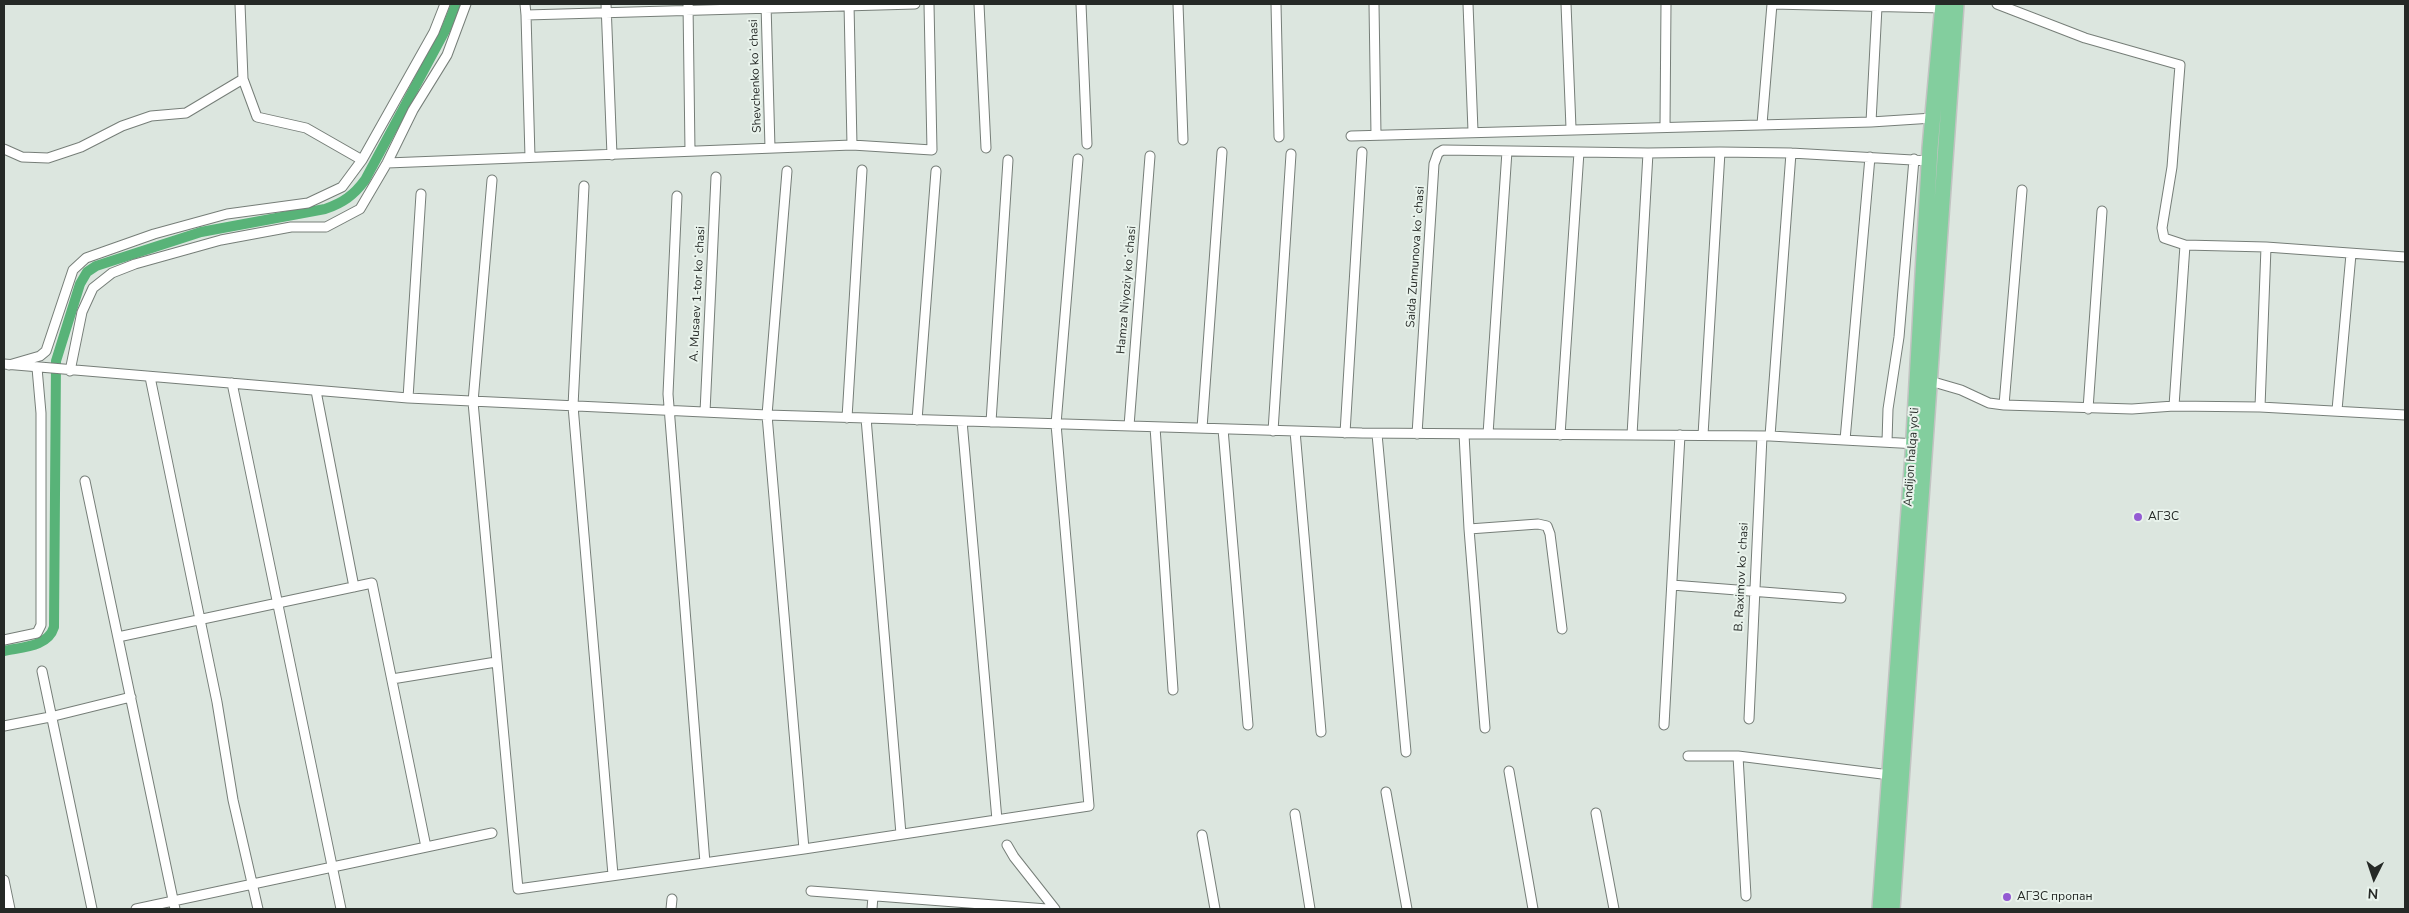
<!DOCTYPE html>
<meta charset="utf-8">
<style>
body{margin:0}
#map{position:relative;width:2409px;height:913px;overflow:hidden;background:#dce6df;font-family:"Nunito Sans",sans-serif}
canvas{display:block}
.frame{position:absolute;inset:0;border:5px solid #252926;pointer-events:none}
.north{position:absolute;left:2349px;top:853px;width:50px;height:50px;-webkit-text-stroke:4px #e9f3ec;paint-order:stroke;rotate:184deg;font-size:14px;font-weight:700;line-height:20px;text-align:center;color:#252926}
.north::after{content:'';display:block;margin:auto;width:18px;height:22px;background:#252926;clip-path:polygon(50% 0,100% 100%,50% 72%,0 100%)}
</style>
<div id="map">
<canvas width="2409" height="913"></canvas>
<div class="frame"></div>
<div class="north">N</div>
</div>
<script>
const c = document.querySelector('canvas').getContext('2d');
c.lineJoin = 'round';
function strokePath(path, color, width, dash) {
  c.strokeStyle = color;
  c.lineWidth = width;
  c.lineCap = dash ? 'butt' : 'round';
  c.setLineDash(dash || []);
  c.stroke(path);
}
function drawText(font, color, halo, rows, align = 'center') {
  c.font = font + ' "Nunito Sans",sans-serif';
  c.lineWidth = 4;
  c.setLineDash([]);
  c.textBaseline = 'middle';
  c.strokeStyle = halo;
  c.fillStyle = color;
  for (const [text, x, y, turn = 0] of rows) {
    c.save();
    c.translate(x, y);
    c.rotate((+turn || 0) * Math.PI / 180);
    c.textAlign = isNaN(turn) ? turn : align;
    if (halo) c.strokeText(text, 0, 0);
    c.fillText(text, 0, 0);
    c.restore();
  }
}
strokePath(new Path2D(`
 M4 651C22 647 48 647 54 627L56 361 80 284 87 272 96 266 201 232 325 209C343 203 354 195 365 180L446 29 456 4`), '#58b378', 10);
const minor = new Path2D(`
 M525 4 526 15
 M606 4 612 155
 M688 4 690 151
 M766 4 770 148
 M849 4 852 145
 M979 4 986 148
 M1081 4 1087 144
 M1178 4 1183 140
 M1276 4 1279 137
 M1374 4 1376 135
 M1468 4 1473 131
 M1566 4 1571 128
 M1772 4 1943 8
 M1997 4 2085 38 2180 65 2172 167 2162 228 2164 238 2185 245 2266 247 2405 257
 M1871 122 1877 7
 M1762 124 1772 4
 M1665 126 1666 4
 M1351 136 1871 122 1933 118
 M4 149 22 157 48 158 81 147 122 126 151 116 186 113 243 79
 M530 157 526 15 915 4
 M362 160 434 32 445 4
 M387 163 852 145 932 150 929 4
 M787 171 767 415 804 849
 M492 180 473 402 518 889 804 849 1089 806 1056 424 1078 159
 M584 186 573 406 613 875
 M677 196 668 394 705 863
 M4 364 408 398 767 415 1362 433 1770 436 1918 444
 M9 365 40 356 46 351 73 270 86 258 154 234 227 214 308 203 342 187 362 160 306 128 257 117 243 79 240 4
 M70 371 82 312 93 288 112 273 135 264 221 240 291 227H326L360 209 387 163 413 110 447 55 466 4
 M150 377 217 702 233 800 258 909
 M1930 381 1961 390 1989 403 2004 405 2132 409 2174 406 2260 407 2405 415
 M232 383 341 909
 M316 391 354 587
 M408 398 421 194
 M2004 405 2022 190
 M2174 406 2185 245
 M2260 407 2266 247
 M2088 409 2102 211
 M2337 410 2351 254
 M705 412 716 177
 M847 418 862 170
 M866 418 901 834
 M917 420 936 171
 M962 421 997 820
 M991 422 1008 160
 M1129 426 1150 156
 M1155 427 1173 690
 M1202 428 1222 152
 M1223 429 1248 725
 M1273 431 1291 154
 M1295 431 1321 732
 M1345 433 1362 152
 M1377 434 1406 752
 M1417 434 1434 164 1438 153 1443 150 1648 153 1720 152
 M1464 434 1469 529 1485 728
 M1488 434 1507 151
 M1560 435 1579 152
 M1632 435 1648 153
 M1703 435 1720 152 1791 153 1930 161
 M1770 436 1791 153
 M1845 440 1870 157
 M1887 442 1888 409 1899 337 1914 159
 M85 481 175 909
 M1469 529 1538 524 1547 526 1550 534 1562 629
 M1672 585 1841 598
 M118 637 372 583 426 847
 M4 640 37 633 41 625V413L37 368
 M42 671 92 909
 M392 679 496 662
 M1749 719 1762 436
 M1664 725 1680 435
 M4 726 50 717 131 697
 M1688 756H1738L1890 775
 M1738 756 1746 896
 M1509 771 1533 909
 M1386 792 1407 909
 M1596 813 1614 909
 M1295 814 1310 909
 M1202 835 1215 909
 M1007 845 1014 857 1055 909
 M4 880 10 909
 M811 891 1047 909
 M136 909 492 833
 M671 909 672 899
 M872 909 873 896`);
const trunk = new Path2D(`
 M1880 909 1913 455 1930 148 1943 4
 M1892 909 1956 4`);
strokePath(minor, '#767e78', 11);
strokePath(trunk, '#c2c3c2', 18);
strokePath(minor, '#fff', 9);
strokePath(trunk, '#83ce9e', 15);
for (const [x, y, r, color] of [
 [2138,517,5,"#945bd3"],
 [2007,897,5,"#945bd3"]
]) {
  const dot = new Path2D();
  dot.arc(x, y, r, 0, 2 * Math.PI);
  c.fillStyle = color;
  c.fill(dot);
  strokePath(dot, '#e9f3ec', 2);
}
drawText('12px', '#252926', '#e9f3ec', [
 ["Shevchenko koʻchasi",756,76,-92],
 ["Saida Zunnunova koʻchasi",1416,257,-86],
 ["Hamza Niyoziy koʻchasi",1127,290,-85],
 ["A. Musaev 1-tor koʻchasi",698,294,-87],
 ["Andijon halqa yo‘li",1912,457,-86],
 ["B. Raximov koʻchasi",1742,577,-87]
]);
drawText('12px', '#252926', '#e9f3ec', [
 ["АГЗС",2148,517],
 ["АГЗС пропан",2017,897]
], 'left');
</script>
